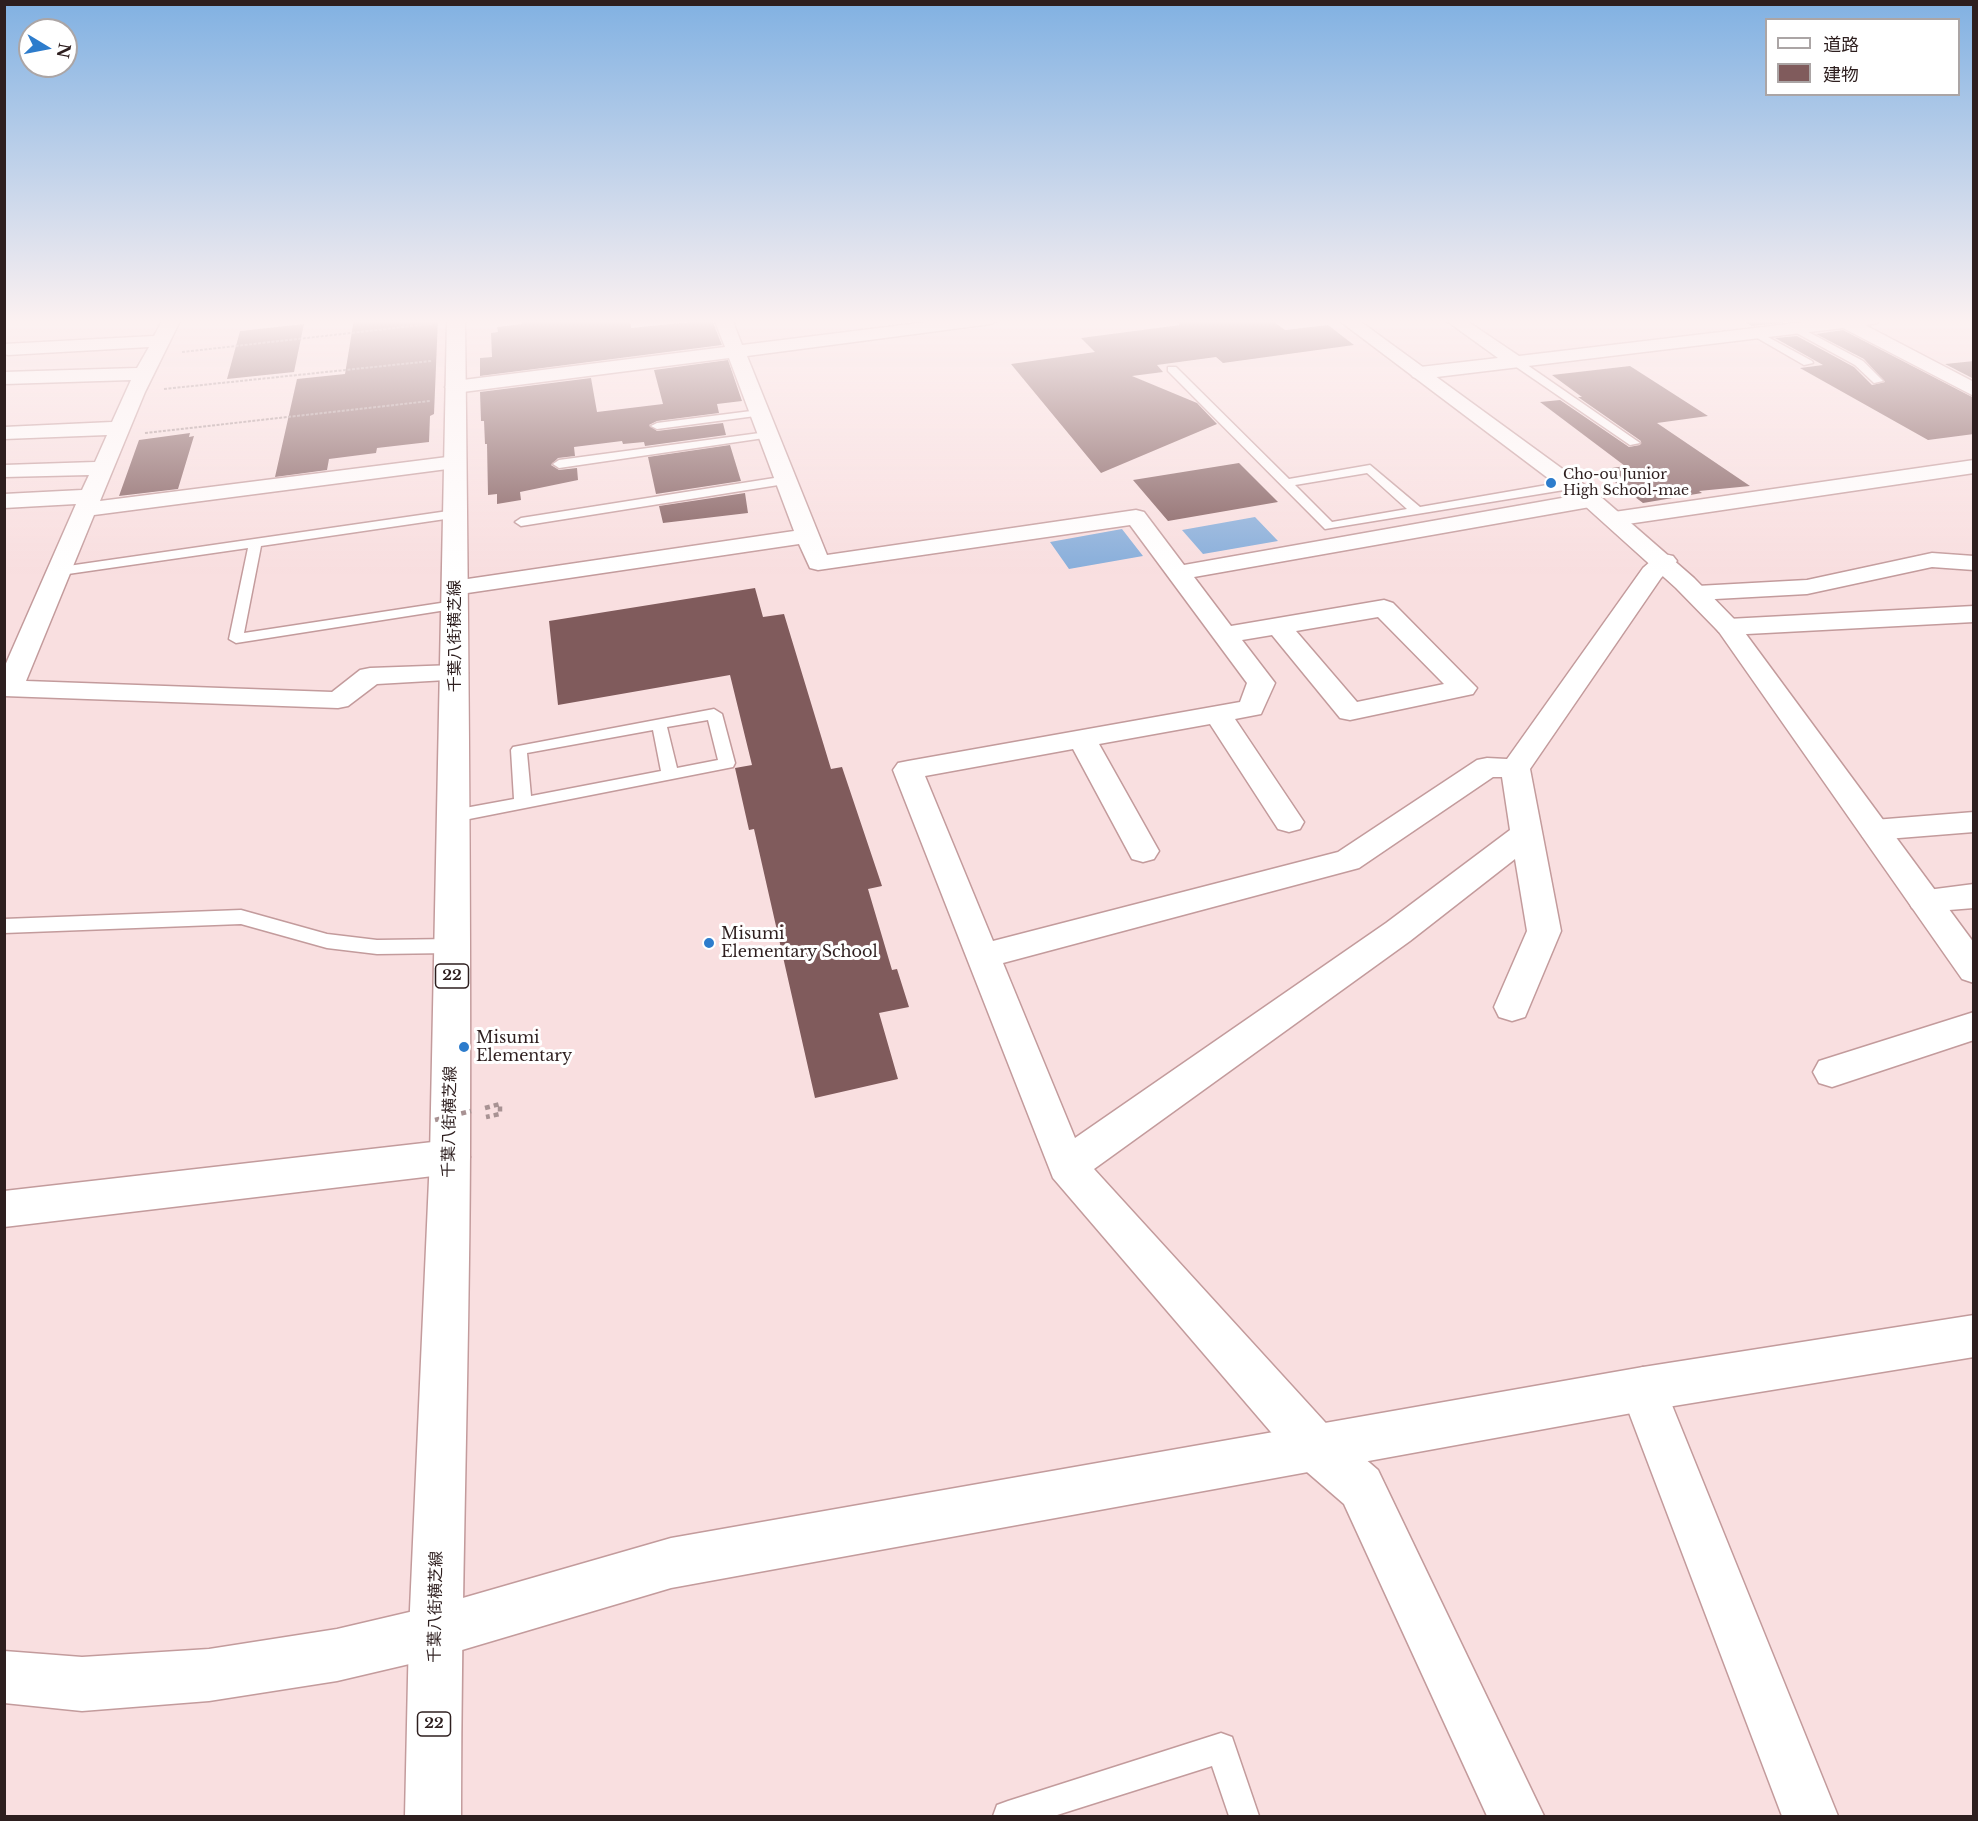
<!DOCTYPE html>
<meta charset="utf-8">
<style>
body{margin:0}
#map{position:relative;width:1978px;height:1821px;overflow:hidden;background:#f9dfe0;font-family:"Libre Baskerville","Noto Sans JP",serif}
canvas{display:block}
.frame{position:absolute;inset:0;border:6px solid #2e1f1f;pointer-events:none}
.legend{position:absolute;left:1765px;top:18px;width:195px;height:78px;box-sizing:border-box;background:#fff;border:2px solid #aba5a5;margin:0;padding:8px 10px;list-style:none;font-size:18px;color:#2e1f1f}
.legend li{display:flex;align-items:center;gap:12px;height:30px}
.legend b{width:30px;border:2px solid #aba5a5}
.north{position:absolute;left:18px;top:18px;width:60px;height:60px;box-sizing:border-box;background:#fff;border:2px solid #aba5a5;border-radius:50%;rotate:100deg;font-size:16px;font-weight:700;line-height:24px;text-align:center;color:#2e1f1f}
.north::after{content:'';display:block;margin:auto;width:21px;height:27px;background:#2d7ccc;clip-path:polygon(50% 0,100% 100%,50% 72%,0 100%)}
</style>
<div id="map">
<canvas width="1978" height="1821"></canvas>
<div class="frame"></div>
<ul class="legend">
<li><b style="height:8px;background:#fff"></b>道路</li>
<li><b style="height:16px;background:#805b5c"></b>建物</li>
</ul>
<div class="north">N</div>
</div>
<script>
const c = document.querySelector('canvas').getContext('2d');
c.lineJoin = 'round';
function paint(path, color) {
  c.fillStyle = color;
  c.fill(path, 'evenodd');
}
function strokePath(path, color, width, dash) {
  c.strokeStyle = color;
  c.lineWidth = width;
  c.lineCap = dash ? 'butt' : 'round';
  c.setLineDash(dash || []);
  c.stroke(path);
}
function drawText(font, color, halo, rows, align = 'center') {
  c.font = font + ' "Libre Baskerville","Noto Sans JP",serif';
  c.lineWidth = 6;
  c.setLineDash([]);
  c.textBaseline = 'middle';
  c.strokeStyle = halo;
  c.fillStyle = color;
  for (const [text, x, y, turn = 0] of rows) {
    c.save();
    c.translate(x, y);
    c.rotate((+turn || 0) * Math.PI / 180);
    c.textAlign = isNaN(turn) ? turn : align;
    if (halo) c.strokeText(text, 0, 0);
    c.fillText(text, 0, 0);
    c.restore();
  }
}
paint(new Path2D(`
 M1255 517 1278 541 1203 554 1182 530Z
 M1122 529 1143 556 1069 569 1050 542Z`), '#86adda');
paint(new Path2D(`
 M354 319H438L434 414 430 416 429 442 377 448 376 453 329 459 327 470 275 477 297 379 345 374Z
 M522 319H630L631 328 712 320 722 345 480 376V358L492 357 491 333 498 332 497 327 522 324Z
 M1173 319H1270L1285 330 1328 325 1354 345 1223 363 1216 357 1157 365 1163 372 1132 376 1197 403 1217 424 1101 473 1011 364 1095 352 1081 338 1180 325Z
 M1739 319H1814L1752 326Z
 M304 324 294 372 227 379 240 331Z
 M1843 330 1974 398V434L1928 440 1800 368 1823 365 1775 338 1797 336 1854 367 1872 385 1885 382 1864 359 1816 334Z
 M728 360 742 401 717 404 719 413 657 421 649 425 657 431 723 423 726 435 645 446 644 442 623 444 622 441 574 447 575 456 558 458 551 465 559 470 577 468 578 480 520 492 521 500 497 504V494L488 495 487 444H485L484 421H481L480 392 591 378 597 412 663 404 654 370Z
 M1974 361V379L1945 364Z
 M1630 366 1708 416 1657 423 1750 486 1699 491 1702 493 1643 503 1599 470 1625 466 1540 402 1560 400 1629 447 1640 445 1641 441 1578 397H1582L1552 375Z
 M190 433 189 437 194 436 178 489 119 496 139 440Z
 M730 445 741 481 656 494 648 457Z
 M1239 463 1278 502 1168 521 1133 480Z
 M745 493 748 513 663 523 659 506Z
 M755 588 763 617 784 614 831 769 842 767 882 886 868 889 892 970 897 969 909 1007 879 1013 898 1079 815 1098 754 829 749 830 735 768 752 765 730 675 558 705 549 621Z`), '#805b5c');
const service = new Path2D(`
 M1791 326H1797L1863 361 1883 381 1874 383 1855 365 1791 330Z
 M1755 330 1812 361 1813 363 1804 365 1752 335 1750 333Z
 M1512 360H1520L1640 443 1630 445 1512 364Z
 M1168 367H1176L1289 479 1370 465 1420 507 1570 481 1576 485 1570 489 1325 529 1168 371ZM1367 473 1407 509 1332 522 1295 485Z
 M759 410 764 413 763 415 657 429 651 426 657 423Z
 M767 432 771 433V437L559 468 553 464 559 460Z
 M787 476 791 477V483L521 526 515 522 521 518Z
 M455 510 459 511V517L261 546 244 633 454 601 461 605 459 608 236 643 229 639 248 548 61 575 54 571 61 567Z
 M714 709 722 714 735 763 733 767 454 822 446 816 454 810 514 799 511 750 513 747ZM708 720 718 760 677 768 667 727ZM653 730 661 771 531 796 527 753Z
 M241 910 327 934 377 940 452 939 459 941 461 946 459 951 452 953 377 954 327 948 241 924 4 933V919Z
 M1221 1733 1232 1737 1259 1816H1229L1212 1766 1054 1816H993L997 1805 1008 1801Z`);
const minor = new Path2D(`
 M163 319H181L145 392 100 501 455 456 463 457 466 462 463 467 455 468 94 515 26 681 332 692 360 670 370 668 455 665 464 667 468 673 464 679 377 684 348 706 338 708 4 696V668L76 504 4 508V494L82 490 89 475 4 477V465L95 462 107 435 4 439V427L112 422 131 380 5 384 4 372 137 368 149 347 8 355 4 354V344L154 336Z
 M714 319H732L742 345 951 319H1000L991 324 747 356 827 555 1136 510 1144 512 1184 565 1590 493 1598 495 1601 500 1598 505 1590 507 1194 577 1231 626 1384 600 1393 603 1477 688 1473 694 1350 720 1340 718 1272 635 1242 640 1275 683 1261 714 1235 719 1304 822 1300 829 1289 832 1278 829 1210 724 1099 744 1159 851 1154 859 1143 862 1132 859 1073 749 925 776 993 941 1338 852 1477 760 1487 758 1507 759 1643 568C1654 559 1659 552 1673 556L1677 561 1661 578 1530 769 1561 931 1525 1017 1512 1021 1499 1017 1494 1007 1527 931 1515 859 1410 941 1094 1169 1334 1432 1378 1470 1544 1816H1487L1344 1504 1300 1466 1053 1178 893 770 898 763 908 761 1240 702 1247 683 1130 525 818 570 810 568 799 544 454 595 445 593 442 588 445 583 454 581 794 531 729 358 455 393 445 387 455 381 725 347ZM1378 617 1444 684 1357 702 1296 631ZM1493 777H1502L1510 830 1386 923 1075 1138 1003 963 1359 868Z
 M1444 319H1464L1519 356 1830 319H1881L1878 323 1865 325 1974 382V396L1843 328 1420 379 1413 377 1410 373 1413 369 1420 367 1498 358Z
 M1974 460V473L1614 526 1606 524 1603 519 1606 514 1614 512Z
 M1932 553 1974 556V570L1932 567 1807 594 1697 600 1688 598 1685 593 1688 588 1697 586 1807 580Z
 M1974 606V622L1728 635 1719 632 1715 627 1719 622 1728 619Z
 M1974 812V832L1874 840 1863 837 1859 830 1863 823 1874 820Z
 M1974 884V908L1924 912 1912 908 1908 900 1912 892Z
 M1974 1012V1040L1832 1087 1819 1083 1813 1072 1819 1061Z
 M450 1140 464 1145 470 1157 464 1169 450 1174 4 1227V1191Z
 M1643 1367 1659 1373 1838 1816H1782L1620 1389 1627 1373Z`);
const tertiary = new Path2D(`
 M1337 319H1357L1601 497 1694 578 1737 622 1974 943V983L1962 979 1719 632 1676 588 1585 506Z
 M1974 1315V1357L1643 1411 671 1588 435 1658 337 1681 209 1701 82 1711 4 1703V1651L82 1657 209 1649 337 1629 435 1606 671 1538 1643 1367Z`);
const primary = new Path2D(`
 M447 319H465C468 597 471 876 470 1154 469 1375 461 1595 461 1816H405L409 1632 430 1157Z`);
strokePath(service, '#c39b9c', 3);
strokePath(minor, '#c39b9c', 3);
strokePath(tertiary, '#c39b9c', 3);
strokePath(primary, '#c39b9c', 3);
strokePath(new Path2D(`
 M182 352 431 324
 M164 389 431 361
 M145 433 430 401`), '#a89293', 2, [3, 1.5]);
strokePath(new Path2D(`
 M485 1108 500 1104V1114L486 1117`), '#a89293', 4.5, [5, 4]);
paint(service, '#fff');
paint(minor, '#fff');
paint(tertiary, '#fff');
paint(primary, '#fff');
strokePath(new Path2D(`
 M435 1120 471 1111`), '#a89293', 4.5, [5, 4]);
const sky = c.createLinearGradient(0, 0, 0, 574);
sky.addColorStop(0, '#81b1e2');
sky.addColorStop(0.56, '#fcf1f1');
sky.addColorStop(1, '#fcf1f100');
c.fillStyle = sky;
c.fillRect(0, 0, 1978, 574);
for (const [x, y, r, color] of [
 [1551,483,6,"#2d7ccc"],
 [709,943,6,"#2d7ccc"],
 [464,1047,6,"#2d7ccc"]
]) {
  const dot = new Path2D();
  dot.arc(x, y, r, 0, 2 * Math.PI);
  c.fillStyle = color;
  c.fill(dot);
  strokePath(dot, '#fff', 2);
}
drawText('14px', '#2e1f1f', '#fff', [
 ["Cho-ou Junior",1563,475],
 ["High School-mae",1563,491]
], 'left');
for (const [x, y, w] of [
 [452,976,33],
 [434,1724,33]
]) {
  const box = new Path2D();
  box.roundRect(x - w / 2, y - 12, w, 24, 4.5);
  c.fillStyle = '#fff';
  c.fill(box);
  strokePath(box, '#2e1f1f', 1.5);
}
drawText('bold 15px', '#2e1f1f', null, [
 ["22",452,976],
 ["22",434,1724]
]);
drawText('16px', '#2e1f1f', '#fff', [
 ["千葉八街横芝線",455,636,-90],
 ["千葉八街横芝線",450,1122,-89],
 ["千葉八街横芝線",436,1607,-89]
]);
drawText('16px', '#2e1f1f', '#fff', [
 ["Misumi",721,934],
 ["Elementary School",721,952],
 ["Misumi",476,1038],
 ["Elementary",476,1056]
], 'left');
</script>
